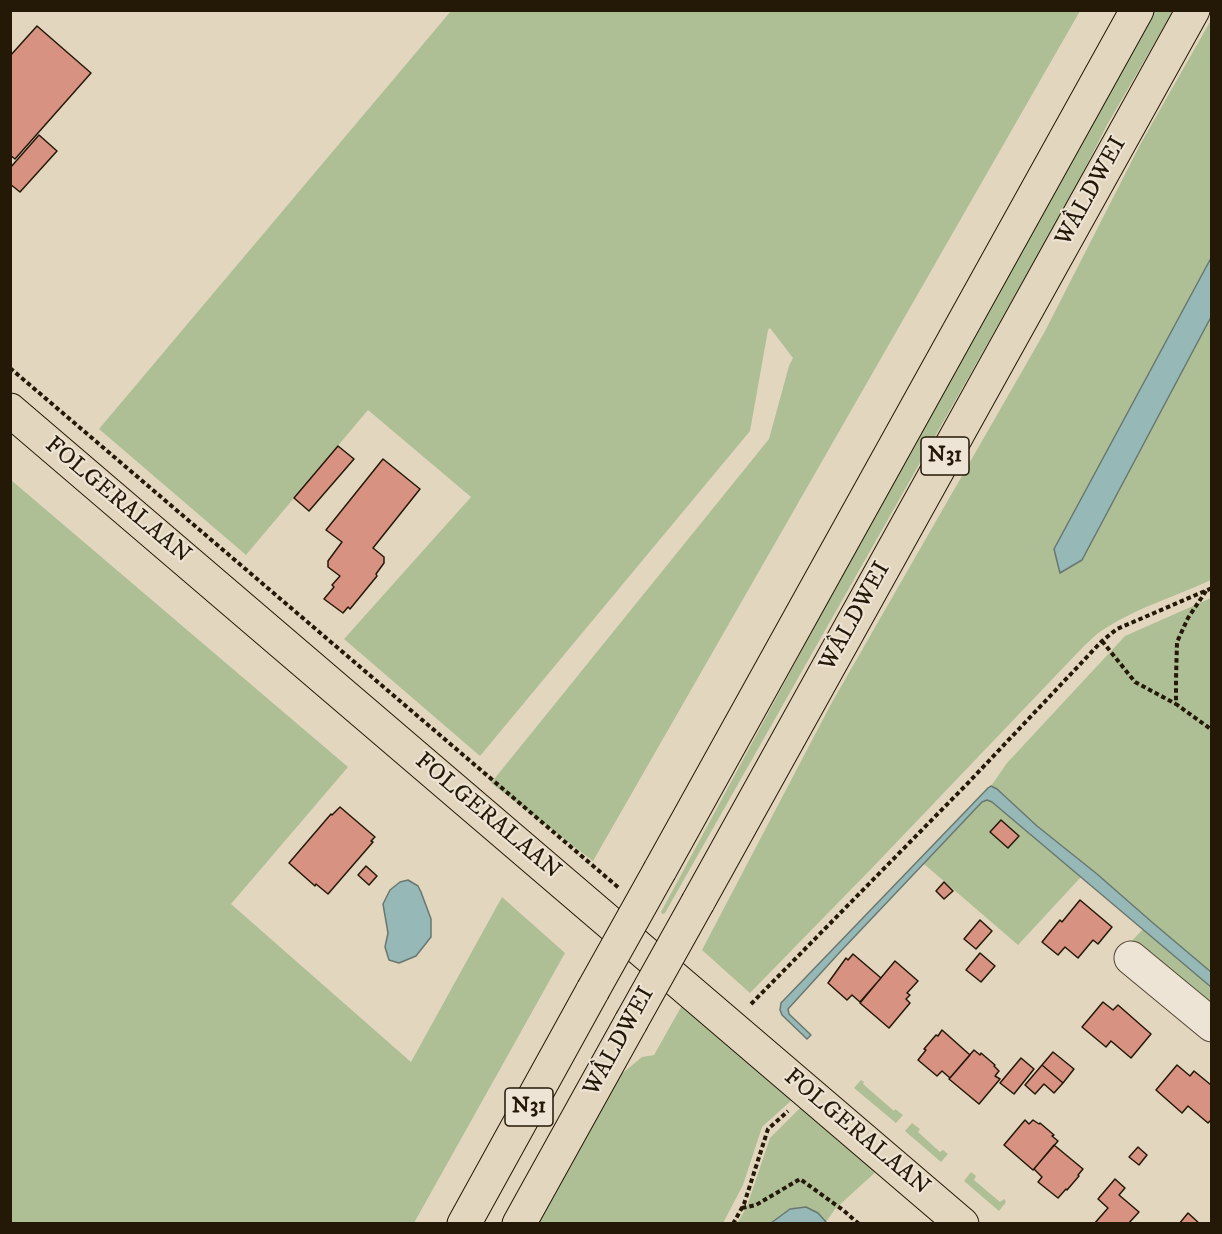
<!DOCTYPE html>
<meta charset="utf-8">
<style>
body{margin:0}
#map{position:relative;width:1222px;height:1234px;overflow:hidden;background:#e3d6be;font-family:"IM FELL DW Pica",serif}
canvas{display:block}
.frame{position:absolute;inset:0;border:12px solid #241807;pointer-events:none}
</style>
<div id="map">
<canvas width="1222" height="1234"></canvas>
<div class="frame"></div>
</div>
<script>
const c = document.querySelector('canvas').getContext('2d');
c.lineJoin = 'round';
function paint(path, color) {
  c.fillStyle = color;
  c.fill(path, 'evenodd');
}
function strokePath(path, color, width, dash) {
  c.strokeStyle = color;
  c.lineWidth = width;
  c.lineCap = dash ? 'butt' : 'round';
  c.setLineDash(dash || []);
  c.stroke(path);
}
function drawText(font, color, halo, rows, align = 'center') {
  c.font = font + ' "IM FELL DW Pica",serif';
  c.lineWidth = 4.5;
  c.setLineDash([]);
  c.textBaseline = 'middle';
  c.strokeStyle = halo;
  c.fillStyle = color;
  for (const [text, x, y, turn = 0] of rows) {
    c.save();
    c.translate(x, y);
    c.rotate((+turn || 0) * Math.PI / 180);
    c.textAlign = isNaN(turn) ? turn : align;
    if (halo) c.strokeText(text, 0, 0);
    c.fillText(text, 0, 0);
    c.restore();
  }
}
paint(new Path2D(`
 M451 11H1080L593 861 491 783 769 439 789 366 793 358 770 328 768 330 750 431 480 756 344 639 471 497 368 410 246 555 99 429Z
 M1149 11H1173L1107 125 1070 198 665 913 662 914 661 912 1053 184Z
 M1211 20V580C1177 596 1138 607 1106 628 1098 632 1091 640 1084 646L872 868 750 993 702 950 831 704 1044 333 1141 143Z
 M11 480 348 767 231 904 411 1062 502 897 565 953 414 1223H11Z
 M1211 598V972L1037 826 997 789 991 786 1007 763 1125 636Z
 M987 800 992 802 1081 877 1018 945 924 864 982 802Z
 M1143 929 1211 987V1014L1130 943Z
 M685 1000 793 1099 762 1127 743 1185 723 1223 533 1224 619 1076 642 1057 654 1055Z
 M861 1080 864 1082 863 1084 894 1111 895 1109 903 1115 896 1123 854 1088Z
 M804 1104 879 1169 835 1209 826 1222 818 1213 790 1209 771 1223 737 1224 747 1206 770 1138Z
 M912 1123 920 1129 918 1132 940 1152 943 1150 948 1154 941 1162 905 1131Z
 M971 1172 976 1176 974 1180 1000 1202 1004 1199 1006 1202 999 1211 964 1181Z`), '#aebf96');
const water = new Path2D(`
 M1211 258V317L1082 560 1060 573 1054 549Z
 M991 786 997 789 1037 826 1097 874 1153 923 1211 972V987L992 802 987 800 982 802 840 952 788 1009 789 1014 811 1035 807 1039 782 1015 780 1010 781 1003 988 788Z
 M408 880 418 886 421 892 431 919V937L416 956 399 963 389 960 385 947 388 933 383 904 390 890 400 882Z
 M806 1207 818 1213 826 1222 825 1223H771L790 1209Z`);
paint(water, '#96b8b6');
strokePath(water, '#687870', 1.5);
const building = new Path2D(`
 M37 26 91 73 15 159 10 155V56Z
 M39 135 57 151 20 192 10 184V168Z
 M338 446 354 459 309 511 294 498Z
 M383 459 420 489 373 548 384 557V563L376 574 377 576 350 609 348 607 343 613 324 599 334 587 332 585 340 576 328 567V561L342 542 326 530Z
 M340 807 375 837 371 841 373 842 328 894 316 884 315 886 289 863 331 814 332 815Z
 M1001 820 1019 836 1008 848 990 832Z
 M366 866 377 876 369 885 358 875Z
 M944 882 953 891 944 899 936 891Z
 M1080 900 1112 927 1098 944 1093 940 1078 958 1065 947 1058 955 1042 942 1060 920 1062 922Z
 M980 920 992 931 976 949 964 939Z
 M980 953 995 966 981 982 966 970Z
 M853 954 881 978 860 1002 852 995 847 1000 828 983 846 958 848 960Z
 M895 961 918 981 907 993 910 995 906 999 910 1003 889 1028 860 1003Z
 M1103 1002 1113 1010 1118 1005 1151 1034 1131 1058 1111 1041 1106 1047 1082 1027Z
 M942 1030 970 1055 950 1078 942 1071 937 1076 918 1060 926 1050 924 1049 936 1035 938 1036Z
 M974 1050 980 1055 981 1053 995 1065 994 1066 999 1071 995 1076 1000 1079 979 1104 949 1079Z
 M1053 1052 1074 1069 1063 1083 1042 1065Z
 M1021 1058 1034 1069 1014 1094 1000 1083Z
 M1042 1065 1063 1083 1054 1093 1044 1084 1035 1094 1025 1085Z
 M1177 1065 1190 1076 1194 1071 1211 1085 1212 1119 1208 1123 1188 1106 1182 1113 1156 1090Z
 M1025 1120 1029 1124 1033 1120 1039 1124 1040 1123 1054 1135 1052 1136 1058 1141 1033 1170 1004 1145Z
 M1054 1145 1083 1169 1078 1175 1079 1176 1067 1190 1066 1189 1058 1198 1038 1182 1042 1177 1034 1169Z
 M1138 1147 1147 1155 1139 1165 1129 1157Z
 M1115 1179 1125 1188 1119 1195 1139 1212 1128 1224H1094L1108 1208 1098 1199Z
 M1188 1213 1200 1224H1179Z`);
paint(building, '#d89282');
strokePath(building, '#241807', 1.5);
const minor = new Path2D(`
 M1131 958 1212 1025`);
const major = new Path2D(`
 M10 410C328 681 644 953 962 1224`);
const highway = new Path2D(`
 M660 870 1137 10
 M698 902 1193 10
 M464 1224 593 990
 M519 1224 631 1022`);
strokePath(minor, '#544835', 35);
strokePath(major, '#241807', 35);
strokePath(highway, '#241807', 35);
strokePath(new Path2D(`
 M10 368 619 888
 M1206 591 1188 618 1177 642 1176 679V704L1212 730
 M1102 641 1135 682 1176 704
 M751 1004 968 783 1102 641 1117 629 1212 588
 M742 1208 756 1205 800 1179 843 1210 859 1224
 M733 1224 744 1204 768 1129 788 1111`), '#241807', 4, [4.5, 3]);
strokePath(minor, '#ede4d5', 33);
strokePath(major, '#e3d6be', 33);
strokePath(highway, '#e3d6be', 33);
const highwayBridge = new Path2D(`
 M593 990 660 870
 M631 1022 698 902`);
strokePath(highwayBridge, '#241807', 35, []);
strokePath(highwayBridge, '#e3d6be', 33);
for (const [x, y, w] of [
 [945,456,48],
 [529,1107,48]
]) {
  const box = new Path2D();
  box.roundRect(x - w / 2, y - 19, w, 38, 4.5);
  c.fillStyle = '#ede4d5';
  c.fill(box);
  strokePath(box, '#241807', 1.5);
}
drawText('bold 22px', '#241807', null, [
 ["N31",945,456],
 ["N31",529,1107]
]);
drawText('24px', '#241807', '#ede4d5', [
 ["WÂLDWEI",1092,192,-61],
 ["FOLGERALAAN",117,501,40],
 ["WÂLDWEI",856,617,-61],
 ["FOLGERALAAN",487,817,40],
 ["WÂLDWEI",620,1042,-61],
 ["FOLGERALAAN",856,1133,40]
]);
</script>
